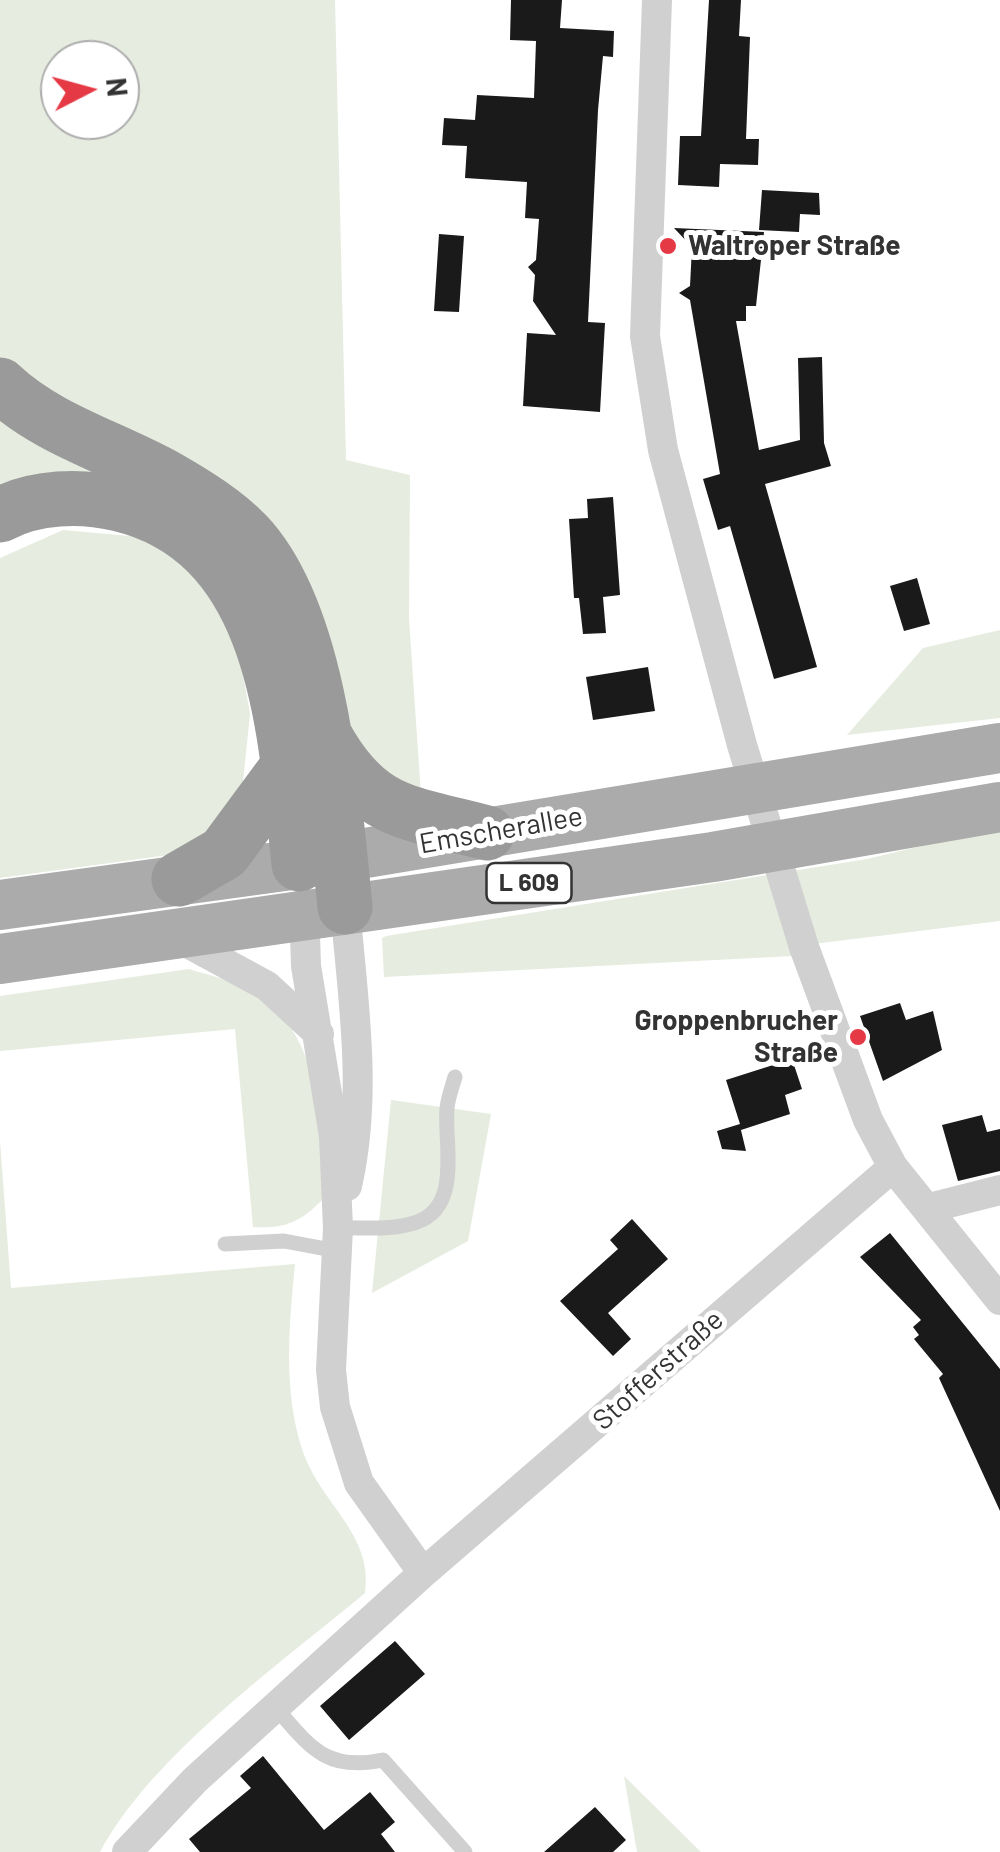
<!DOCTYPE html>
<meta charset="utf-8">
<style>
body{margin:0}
#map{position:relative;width:1000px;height:1852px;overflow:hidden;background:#fff;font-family:Barlow,sans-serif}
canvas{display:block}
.north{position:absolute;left:40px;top:40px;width:100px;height:100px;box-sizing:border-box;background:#fff;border:2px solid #adadad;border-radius:50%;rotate:84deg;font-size:28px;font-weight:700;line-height:40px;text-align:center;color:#333}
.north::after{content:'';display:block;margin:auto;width:35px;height:45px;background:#e63946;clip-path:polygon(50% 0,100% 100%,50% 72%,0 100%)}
</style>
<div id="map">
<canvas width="1000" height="1852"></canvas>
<div class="north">N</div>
</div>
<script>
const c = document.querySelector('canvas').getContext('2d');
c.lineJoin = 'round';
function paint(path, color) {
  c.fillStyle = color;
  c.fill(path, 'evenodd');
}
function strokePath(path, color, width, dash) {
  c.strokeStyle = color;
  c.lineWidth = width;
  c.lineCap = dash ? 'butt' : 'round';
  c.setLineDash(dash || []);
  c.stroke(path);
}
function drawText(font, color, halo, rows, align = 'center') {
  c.font = font + ' Barlow,sans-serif';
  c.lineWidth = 10;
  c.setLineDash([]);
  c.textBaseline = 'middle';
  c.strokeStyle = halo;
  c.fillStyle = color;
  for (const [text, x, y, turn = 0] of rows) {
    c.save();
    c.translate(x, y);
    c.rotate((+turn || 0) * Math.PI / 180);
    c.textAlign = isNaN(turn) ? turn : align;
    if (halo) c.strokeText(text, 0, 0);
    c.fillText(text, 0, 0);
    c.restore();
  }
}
paint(new Path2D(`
 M0 0H335L346 460 410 475 409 619 421 795 375 776 0 363ZM60 60H120V120H60Z
 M0 400 130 483 0 494Z
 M63 530 141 537 201 572 237 640 250 714 241 801 205 850 0 878V558Z
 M1000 630V718L847 735 923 648Z
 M1000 827V921L813 944 793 956 384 977 382 938 386 936 867 859Z
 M189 969C208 975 231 980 248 989 326 1033 318 1122 323 1199 301 1222 285 1229 253 1227L235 1029 0 1051V996Z
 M391 1100 491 1114 468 1241 372 1293Z
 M0 1141 11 1288 295 1264C289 1325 283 1390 302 1449 320 1504 374 1534 365 1593 280 1664 152 1755 100 1852H0Z
 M624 1776 701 1852H637Z`), '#e6ecdf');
paint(new Path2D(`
 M511 0H562L560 28 614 31 613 57 603 56 598 110 588 322 605 323 600 412 523 406 527 333 556 335 533 301 535 275 528 267 536 260 539 219 525 218 527 182 465 178 467 146 442 145 444 118 475 120 477 95 534 98 536 41 510 40Z
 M709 0H741L739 36 750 37 746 139H759L758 165 720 164 719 187 678 185 680 136H701Z
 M762 190 819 193 820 215 800 214 799 232 759 230Z
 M674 228 764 232 756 306H746V321H736L759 450 800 440 798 358 822 357 824 443 831 466 765 484 817 667 774 679 730 526 718 530 703 479 720 474 690 300 679 293 690 286 692 247Z
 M439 234 464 236 459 312 434 311Z
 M613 497 620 595 603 597 606 633 583 634 579 598H574L569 519 588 518 587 499Z
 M917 578 930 624 904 631 890 586Z
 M648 667 655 711 593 720 586 677Z
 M900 1003 906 1020 933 1011 942 1050 883 1081 860 1016Z
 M792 1059 802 1089 785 1095 790 1114 741 1130 740 1126 746 1151 722 1149 717 1131 740 1124 726 1080Z
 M982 1115 987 1132 1000 1129V1171L958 1181 942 1125Z
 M632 1219 668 1259 608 1313 631 1339 613 1356 560 1301 618 1249 610 1240Z
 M890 1233 1000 1369V1511L939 1378 943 1374 914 1339 919 1335 913 1327 921 1320 860 1257Z
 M395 1641 425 1674 349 1740 320 1706Z
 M263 1756 324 1830 370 1792 395 1822 381 1834 395 1852H200L189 1839 251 1788 240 1776Z
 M595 1807 626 1840 613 1852H544Z`), '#1a1a1a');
strokePath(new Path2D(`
 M338 1228C363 1227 393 1231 417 1222 462 1206 444 1144 447 1108 448 1098 452 1087 455 1077
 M225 1244 284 1241 337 1251
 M275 1707C310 1747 326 1772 383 1760L465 1852`), '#d0d0d0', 15);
strokePath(new Path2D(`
 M657 0 645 336 663 450 742 745 804 947 868 1120 893 1167 1000 1300
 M304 903 306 966 334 1136 338 1228 331 1370 335 1407 359 1483 423 1573
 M345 907C353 1000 368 1094 347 1186
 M173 935 267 986 319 1034
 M929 1208 1000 1190
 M127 1852 195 1780 423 1573 893 1167`), '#d0d0d0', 30);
strokePath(new Path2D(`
 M0 905 299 864 1000 748
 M0 959 713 857 1000 807`), '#ababab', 50);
strokePath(new Path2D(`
 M0 385C48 430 110 446 166 477 194 493 225 512 247 535 322 615 334 800 345 907
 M0 515C35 496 81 495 119 504 278 542 285 731 299 864
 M325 736C368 814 407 812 487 833
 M179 879 224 853 289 765`), '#9a9a9a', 55);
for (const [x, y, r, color] of [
 [668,246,10,"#e63946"],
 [858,1037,10,"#e63946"]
]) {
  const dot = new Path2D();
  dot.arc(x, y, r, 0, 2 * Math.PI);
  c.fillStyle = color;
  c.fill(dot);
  strokePath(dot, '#fff', 4);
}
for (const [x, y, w] of [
 [529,883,85]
]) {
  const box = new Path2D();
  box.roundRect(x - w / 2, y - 20, w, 40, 8);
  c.fillStyle = '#fff';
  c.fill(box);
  strokePath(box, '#333', 2.5);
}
drawText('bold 25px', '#333', null, [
 ["L 609",529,883]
]);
drawText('bold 28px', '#333', '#fff', [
 ["Waltroper Straße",688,246],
 ["Groppenbrucher",838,1021,"right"],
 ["Straße",838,1053,"right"]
], 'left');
drawText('28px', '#333', '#fff', [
 ["Emscherallee",501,830,-10],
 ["Stofferstraße",658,1370,-42]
]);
</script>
